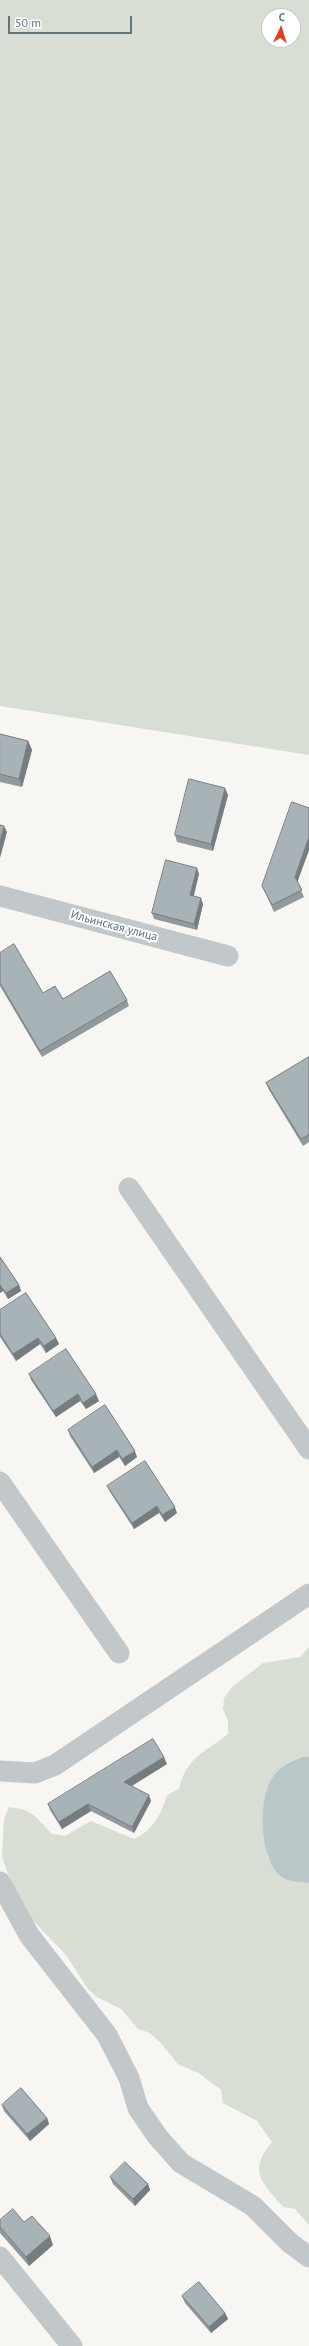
<!DOCTYPE html>
<meta charset="utf-8">
<style>
body{margin:0}
#map{position:relative;width:309px;height:2346px;overflow:hidden;background:#f7f6f3;font-family:"PT Sans",sans-serif}
canvas{display:block}
.north{position:absolute;left:261px;top:8px;width:40px;height:40px;box-sizing:border-box;background:#fff;border:1px solid #c0c8cc;border-radius:50%;rotate:4deg;font-size:11px;font-weight:700;line-height:16px;text-align:center;color:#61757f}
.north::after{content:'';display:block;margin:auto;width:14px;height:18px;background:#e63c24;clip-path:polygon(50% 0,100% 100%,50% 72%,0 100%)}
.scale{position:absolute;left:8px;top:16px;width:124px;height:18px;box-sizing:border-box;border:2px solid #61757f;border-top:0;padding-left:5px;font-size:12px;line-height:14px;white-space:nowrap;color:#61757f;-webkit-text-stroke:3px #fff;paint-order:stroke}
</style>
<div id="map">
<canvas width="309" height="2346"></canvas>
<div class="north">С</div>
<div class="scale">50 m</div>
</div>
<script>
const c = document.querySelector('canvas').getContext('2d');
c.lineJoin = 'round';
function paint(path, color) {
  c.fillStyle = color;
  c.fill(path, 'evenodd');
}
function strokePath(path, color, width, dash) {
  c.strokeStyle = color;
  c.lineWidth = width;
  c.lineCap = dash ? 'butt' : 'round';
  c.setLineDash(dash || []);
  c.stroke(path);
}
function drawText(font, color, halo, rows, align = 'center') {
  c.font = font + ' "PT Sans",sans-serif';
  c.lineWidth = 4;
  c.setLineDash([]);
  c.textBaseline = 'middle';
  c.strokeStyle = halo;
  c.fillStyle = color;
  for (const [text, x, y, turn = 0] of rows) {
    c.save();
    c.translate(x, y);
    c.rotate((+turn || 0) * Math.PI / 180);
    c.textAlign = isNaN(turn) ? turn : align;
    if (halo) c.strokeText(text, 0, 0);
    c.fillText(text, 0, 0);
    c.restore();
  }
}
paint(new Path2D(`
 M0 0H309V755L0 706ZM269 16H293V40H269Z
 M309 1647V1757H303L267 1856C278 1877 286 1881 309 1883V2225L295 2209 283 2207C262 2182 247 2171 272 2142L257 2121 223 2103 221 2090 200 2074 178 2064 160 2042 150 2033 138 2029 121 2009 97 1997 88 1989 66 1955 20 1907 2 1857 4 1819 9 1807 22 1809 34 1815 52 1834 65 1836 91 1821 134 1839C153 1830 161 1815 167 1795L179 1789C186 1757 206 1752 228 1734V1721L223 1709 224 1698 232 1687 263 1663 300 1657Z`), '#d9ded4');
paint(new Path2D(`
 M303 1757H309V1883C301 1882 289 1882 282 1877 259 1861 258 1802 271 1780 278 1767 290 1762 303 1757Z`), '#b9c7c9');
strokePath(new Path2D(`
 M0 896 228 956
 M129 1188 309 1449
 M0 1482 119 1653
 M0 1771 35 1773 55 1765 309 1594
 M0 1882 29 1935 107 2035 129 2078 138 2108 157 2136 181 2163 253 2206 290 2243 309 2257
 M0 2257 72 2346`), '#c2c7c9', 21);
paint(new Path2D(`
 M0 734 28 741 32 750 22 787 0 782Z
 M228 795 213 851 177 842 175 835Z
 M309 808V850L297 882 304 897 274 912 265 892 262 886Z
 M199 874 194 896 203 904 197 930 154 919 152 913Z
 M0 953 43 993 63 999 127 1000 129 1006 42 1057 0 986Z
 M309 1057V1142L303 1146 269 1090 266 1083Z
 M0 1257 19 1285 21 1291 8 1299 3 1291 0 1293Z
 M0 1310 56 1338 59 1344 46 1353 40 1344 16 1361 0 1337Z
 M29 1374 99 1401 86 1409 80 1401 56 1417 31 1380Z
 M68 1430 137 1457 125 1466 119 1457 94 1473 70 1436Z
 M107 1486 177 1513 165 1522 159 1513 134 1529 110 1492Z
 M167 1764 131 1786 151 1801 134 1833 91 1811 62 1829 50 1810 48 1804Z
 M2 2105 47 2118 49 2124 30 2141 4 2111Z
 M110 2177 148 2184 150 2190 135 2206 113 2184Z
 M0 2220 24 2222 53 2245 29 2266 0 2233Z
 M182 2296 225 2313 228 2319 211 2333 185 2303Z`), '#909a9d');
paint(new Path2D(`
 M28 741 32 750 22 787 19 779Z
 M225 788 228 795 213 851 211 844Z
 M4 826 7 832 0 858V842Z
 M309 837V850L297 883 295 877Z
 M197 868 199 874 192 901 190 895Z
 M201 898 203 904 197 930 194 924Z
 M0 1284 3 1291 0 1293Z
 M19 1285 21 1291 8 1299 6 1293Z
 M38 1338 40 1344 16 1361 13 1354Z
 M56 1338 59 1344 46 1353 44 1346Z
 M78 1394 80 1401 56 1417 53 1411Z
 M96 1394 99 1401 86 1409 83 1403Z
 M117 1450 119 1457 94 1473 92 1467Z
 M135 1451 137 1457 125 1466 122 1459Z
 M157 1506 159 1513 134 1529 132 1523Z
 M175 1507 177 1513 165 1522 162 1515Z
 M164 1757 167 1764 127 1789 124 1782Z
 M149 1795 151 1801 134 1833 132 1827Z
 M88 1804 91 1811 62 1829 59 1822Z
 M47 2118 49 2124 30 2141 27 2134Z
 M148 2184 150 2190 135 2206 133 2199Z
 M50 2236 53 2245 29 2266 26 2257Z
 M225 2313 228 2319 211 2333 209 2327Z`), '#767d80');
const building = new Path2D(`
 M0 734 28 741 19 779 0 774Z
 M189 779 225 788 211 844 175 835Z
 M292 802 309 808V837L295 877 302 890 272 905 262 886Z
 M0 825 4 826 0 842Z
 M166 860 197 868 190 895 201 898 194 924 152 913Z
 M14 944 43 993 55 986 63 999 110 971 127 1000 40 1051 0 983V953Z
 M309 1057V1135L301 1139 266 1083Z
 M0 1257 19 1285 6 1293 0 1285Z
 M26 1293 56 1338 44 1346 38 1338 13 1354 0 1334V1310Z
 M66 1349 96 1394 83 1403 78 1394 53 1411 29 1374Z
 M105 1405 135 1451 122 1459 117 1450 92 1467 68 1430Z
 M145 1461 175 1507 162 1515 157 1506 132 1523 107 1486Z
 M153 1739 164 1757 124 1782 149 1795 132 1827 88 1804 59 1822 48 1804Z
 M21 2088 47 2118 27 2134 2 2105Z
 M125 2162 148 2184 133 2199 110 2177Z
 M13 2209 24 2222 32 2216 50 2236 26 2257 0 2227V2220Z
 M199 2282 225 2313 209 2327 182 2296Z`);
paint(building, '#a8b3b7');
strokePath(building, '#767d80', 1);
drawText('12px', '#61757f', '#fff', [
 ["Ильинская улица",114,926,15]
]);
</script>
